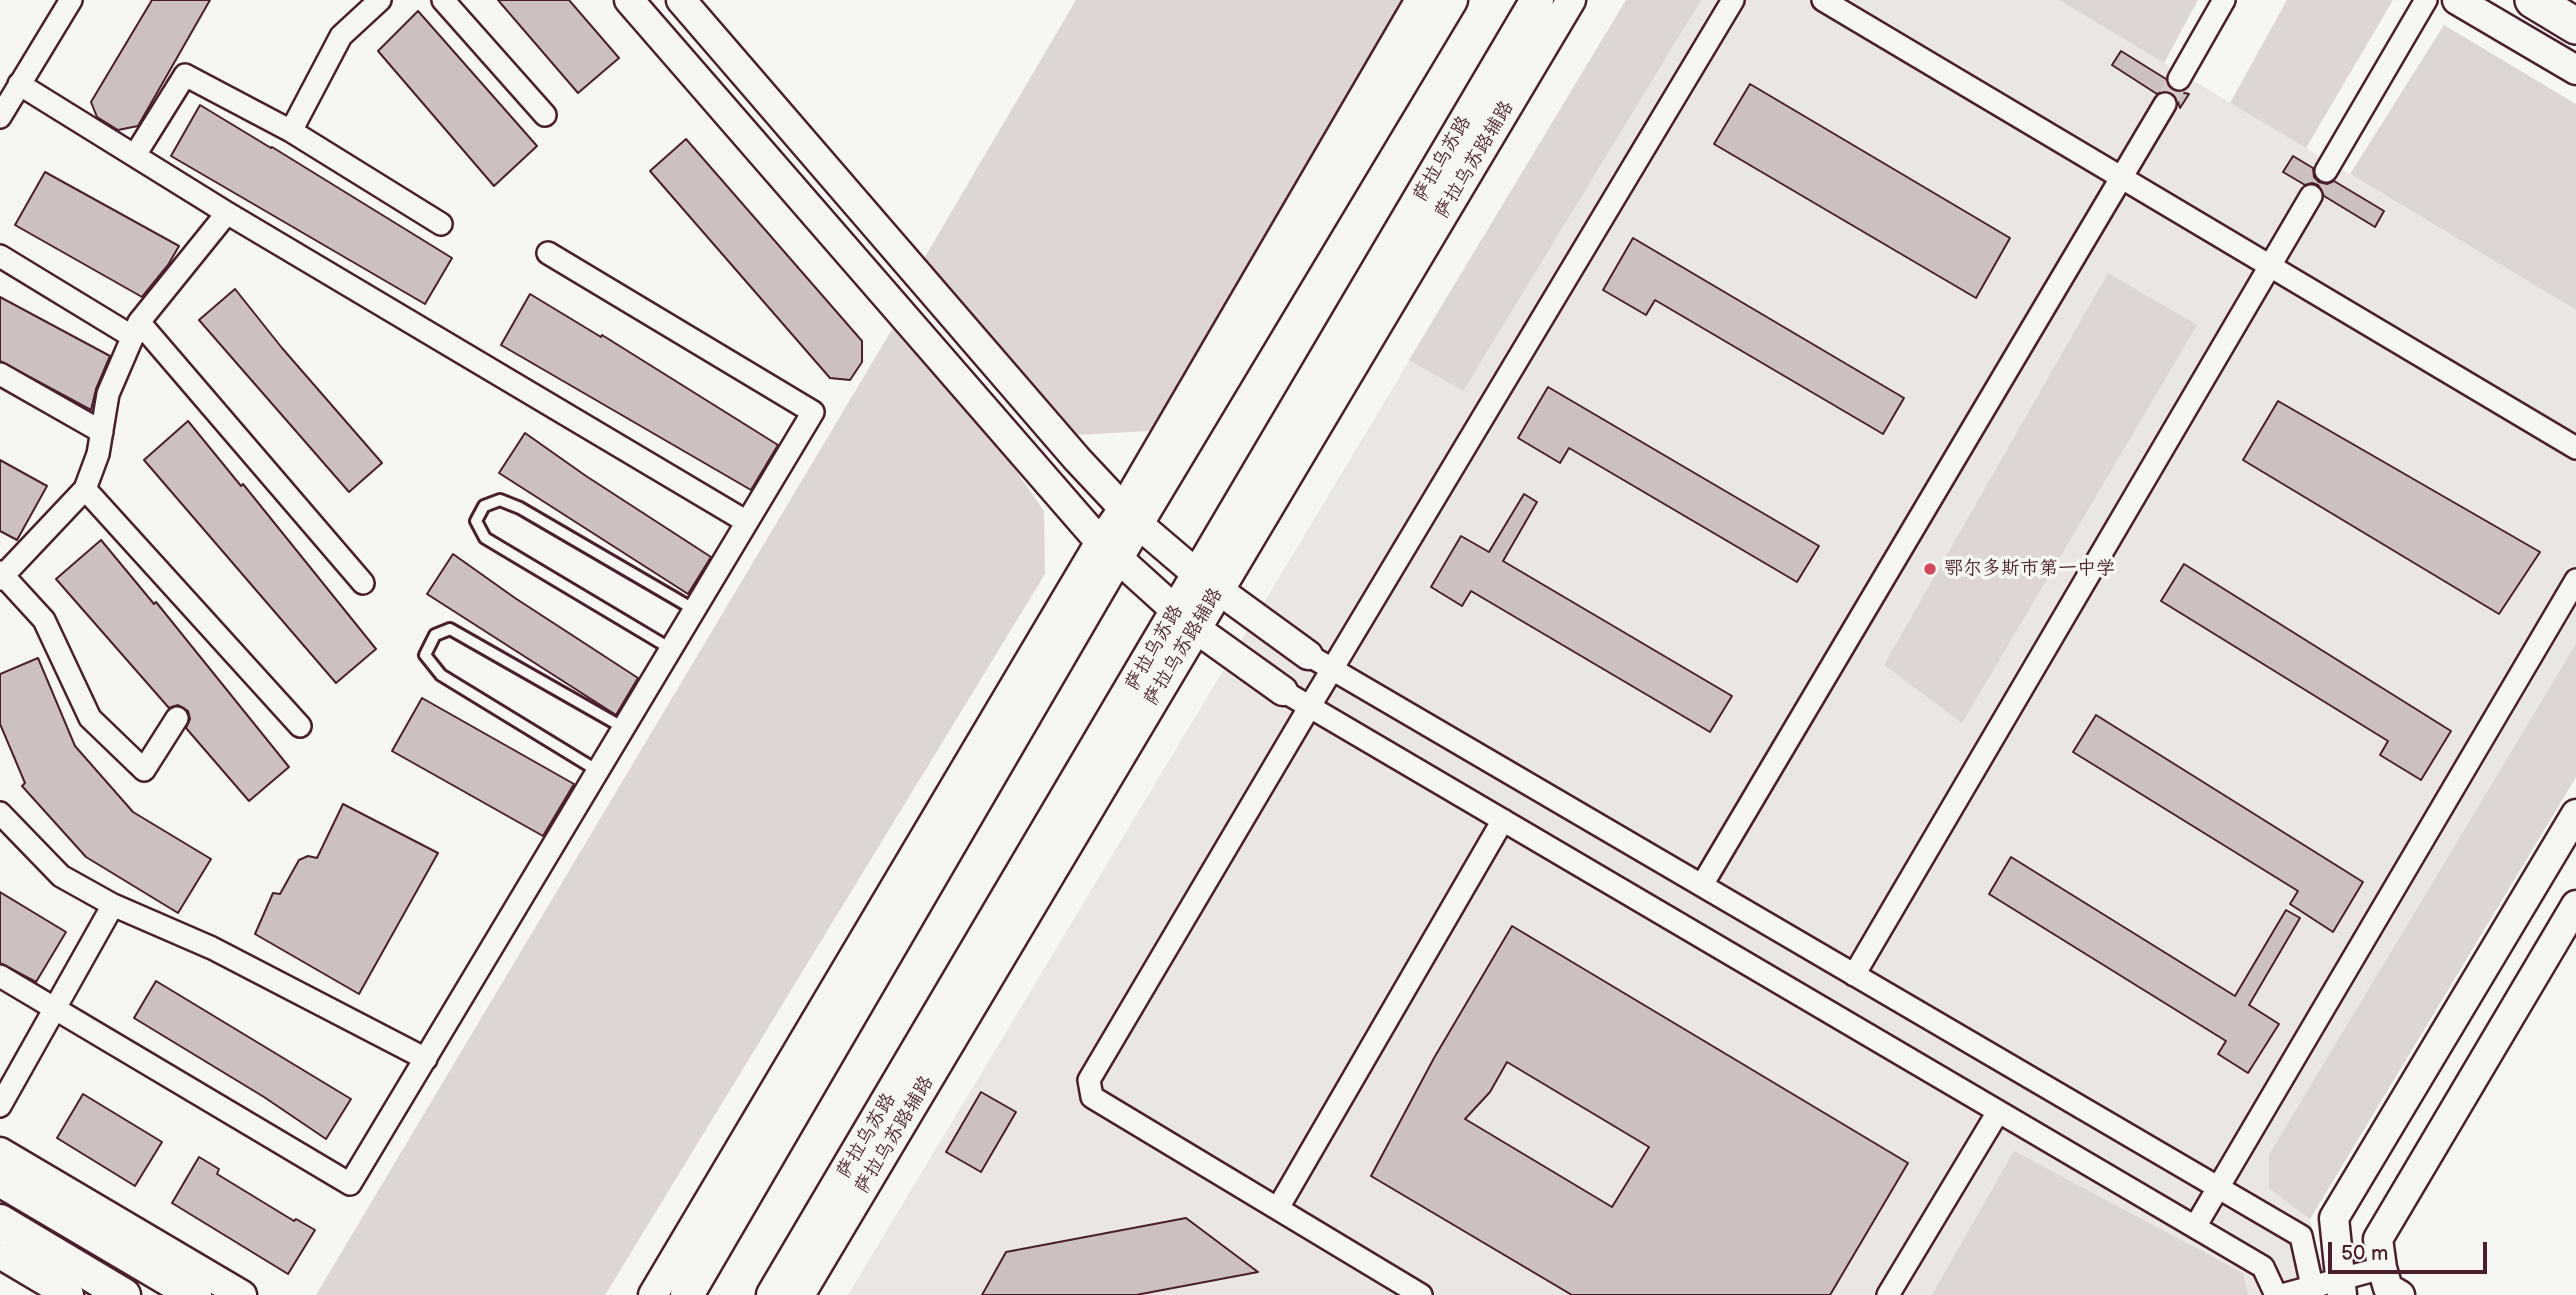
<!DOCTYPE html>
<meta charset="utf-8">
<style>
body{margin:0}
#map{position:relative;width:2576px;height:1295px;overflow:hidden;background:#f6f6f2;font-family:"Balsamiq Sans",sans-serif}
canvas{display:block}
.scale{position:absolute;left:2328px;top:1242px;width:159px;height:32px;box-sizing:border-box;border:4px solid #4a1f2b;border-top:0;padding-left:9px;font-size:21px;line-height:24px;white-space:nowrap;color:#4a1f2b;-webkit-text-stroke:5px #f6f6f2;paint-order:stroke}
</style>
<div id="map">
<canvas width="2576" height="1295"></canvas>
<div class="scale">50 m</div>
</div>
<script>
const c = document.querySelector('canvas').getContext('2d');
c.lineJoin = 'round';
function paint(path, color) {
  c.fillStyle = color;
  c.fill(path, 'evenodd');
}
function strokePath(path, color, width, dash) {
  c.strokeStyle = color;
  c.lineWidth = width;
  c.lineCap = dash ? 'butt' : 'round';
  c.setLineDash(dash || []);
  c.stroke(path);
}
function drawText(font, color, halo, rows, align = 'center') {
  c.font = font + ' "Balsamiq Sans","LXGW WenKai TC",sans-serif';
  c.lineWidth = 7;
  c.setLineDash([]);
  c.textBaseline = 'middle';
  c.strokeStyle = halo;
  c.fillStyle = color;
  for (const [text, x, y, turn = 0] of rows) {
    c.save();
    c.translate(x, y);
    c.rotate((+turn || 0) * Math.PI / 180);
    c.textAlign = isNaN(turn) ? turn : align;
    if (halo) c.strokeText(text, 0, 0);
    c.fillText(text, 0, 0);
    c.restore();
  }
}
paint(new Path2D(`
 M1626 0H2059L2576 310V777L2310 1219 2328 1295H848Z`), '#e9e6e3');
paint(new Path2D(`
 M1076 0H1407L1167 430 1075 435 922 262Z
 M1626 0H1701L1463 391 1409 360Z
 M2059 0H2198L2164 63Z
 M2287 0H2393L2306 148 2230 103Z
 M2444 25 2576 104V310L2350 174Z
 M2108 273 2197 325 1962 723 1884 665Z
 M897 321 998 445 1044 511 1045 574 605 1295H316Z
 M2576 644V777L2310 1219 2269 1188V1155Z
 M2014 1151 2243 1273 2248 1295H1932Z`), '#ddd6d5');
const building = new Path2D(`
 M152 0H210L138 126 118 130 97 117 91 102Z
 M498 0H569L619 58 578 93Z
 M418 11 537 146 494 186 378 51Z
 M2121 51 2166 79 2172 90 2189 94 2180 108 2177 98 2172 93 2164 91 2157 94 2112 65Z
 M1750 84 2010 238 1976 298 1714 144Z
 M200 105 271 148 272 147 452 258 425 304 171 156Z
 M686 139 862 341V362L850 380 830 378 650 171Z
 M2293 156 2313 168 2314 177 2319 182 2327 184 2334 181 2384 211 2375 227 2324 196 2318 185 2312 183 2305 185 2283 172Z
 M45 172 179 246 168 265 142 297 15 225Z
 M1633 238 1904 398 1883 434 1655 300 1646 315 1603 290Z
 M235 289 282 348 382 463 349 492 199 320Z
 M530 294 601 337 602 335 778 445 751 490 501 345Z
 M0 297 110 356 96 389 91 410 0 361Z
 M1548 387 1819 546 1797 582 1569 448 1560 463 1518 438Z
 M2278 401 2540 552 2499 614 2243 460Z
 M188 421 241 486 243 484 376 649 336 683 144 460Z
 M525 433 586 476 711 557 688 594 499 473Z
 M0 460 47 486 17 540 0 531Z
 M1524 494 1537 502 1503 561 1732 696 1710 732 1471 591 1462 606 1431 587 1461 536 1489 552Z
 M101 540 154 604 156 602 289 767 249 801 186 728 190 719 188 711 178 705 169 708 56 579Z
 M453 554 515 598 638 678 616 715 427 594Z
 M2184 564 2451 731 2421 780 2380 755 2388 741 2161 601Z
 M38 658 75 746 133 812 211 859 178 913 86 857 22 786 25 783 0 724V674Z
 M422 698 574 784 543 836 392 751Z
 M2096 715 2363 882 2333 932 2290 904 2298 891 2073 752Z
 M343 804 438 853 359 994 255 934 273 893 280 894 299 860 308 856 317 858Z
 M2011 857 2235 996 2286 910 2300 918 2249 1005 2279 1024 2248 1073 2218 1054 2226 1041 1989 894Z
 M0 892 66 932 36 982 0 963Z
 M1512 926 1908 1163 1830 1295H1572L1371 1176 1434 1058ZM1507 1062 1649 1147 1612 1207 1465 1119 1490 1092Z
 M156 981 351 1099 326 1139 264 1097 134 1018Z
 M981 1092 1016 1112 981 1172 946 1152Z
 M83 1094 162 1142 135 1186 57 1138Z
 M199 1157 219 1169 217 1174 294 1221 296 1219 315 1230 288 1274 172 1203Z
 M1186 1218 1258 1272 1136 1295H982L1006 1252Z`);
paint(building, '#ccc1c0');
strokePath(building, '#4a1f2b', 2);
strokePath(new Path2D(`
 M2165 104 2179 79`), '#d4cbca', 21, [21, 10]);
const service = new Path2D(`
 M671 649 485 538 476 521 484 506 500 500 520 508 695 610
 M598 771 441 675 425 655 435 635 450 629 624 728`);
const minor = new Path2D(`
 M443 0 545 115
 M1823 0 2576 448
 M2179 79 2224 0
 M19 84 227 213 747 522
 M0 117 71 0
 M291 131 341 36 380 0
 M135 155 185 75 291 131 441 224
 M2326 171 2426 0
 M0 256 133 337
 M139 322 363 583
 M0 374 102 432
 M85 489 300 726
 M0 572 44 620 90 718 144 770 177 718
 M0 579 85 489 98 454 108 394 139 322 227 213
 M1308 655 2301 1236 2314 1295
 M1283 691 2263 1267 2276 1295
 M0 813 61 876 113 905 212 948 426 1059
 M1702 885 2165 104
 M1854 975 2311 196
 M0 976 350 1184 813 412 548 253
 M0 1106 113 905
 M1278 1208 1503 820
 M2195 1227 2576 580
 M1421 1295 1092 1097 1089 1080 1310 706 1733 0
 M1888 1295 1998 1112
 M2282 1295 2382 1268`);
const tertiary = new Path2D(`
 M629 0 1100 542 1195 628 1283 691
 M681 0 1077 459 1137 523 1198 575 1308 655
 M2457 0 2576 70
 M0 1152 242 1295
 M0 1254 69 1295
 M653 1295 1100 542 1123 509 1420 0
 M800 1295 1571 0
 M2342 1295 2334 1218 2576 814
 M2400 1295 2388 1288 2382 1268 2378 1239 2576 905`);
const secondary = new Path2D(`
 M0 1180 195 1295
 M0 1221 124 1295
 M687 1295 1137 523 1451 0
 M773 1295 1537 0`);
const primary = new Path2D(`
 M2533 0 2576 26`);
strokePath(service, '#4a1f2b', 16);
strokePath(minor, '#4a1f2b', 26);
strokePath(tertiary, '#4a1f2b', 33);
strokePath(secondary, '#4a1f2b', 37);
strokePath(primary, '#4a1f2b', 40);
strokePath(service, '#f6f6f2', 10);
strokePath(minor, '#f6f6f2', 21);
strokePath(tertiary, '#f6f6f2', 28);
strokePath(secondary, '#f6f6f2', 32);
strokePath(primary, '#f6f6f2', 35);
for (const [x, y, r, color] of [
 [1930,569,7,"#d1495b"]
]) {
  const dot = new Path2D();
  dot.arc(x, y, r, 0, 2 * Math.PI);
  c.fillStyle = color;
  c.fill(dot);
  strokePath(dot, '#f6f6f2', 2.5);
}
drawText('19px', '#4a1f2b', '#f6f6f2', [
 ["萨拉乌苏路",1443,159,-60],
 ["萨拉乌苏路辅路",1475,160,-59],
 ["萨拉乌苏路辅路",1184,647,-59],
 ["萨拉乌苏路",1155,648,-60],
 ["萨拉乌苏路辅路",895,1135,-59],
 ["萨拉乌苏路",867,1136,-59]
]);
drawText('19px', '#4a1f2b', '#f6f6f2', [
 ["鄂尔多斯市第一中学",1944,569]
], 'left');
</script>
